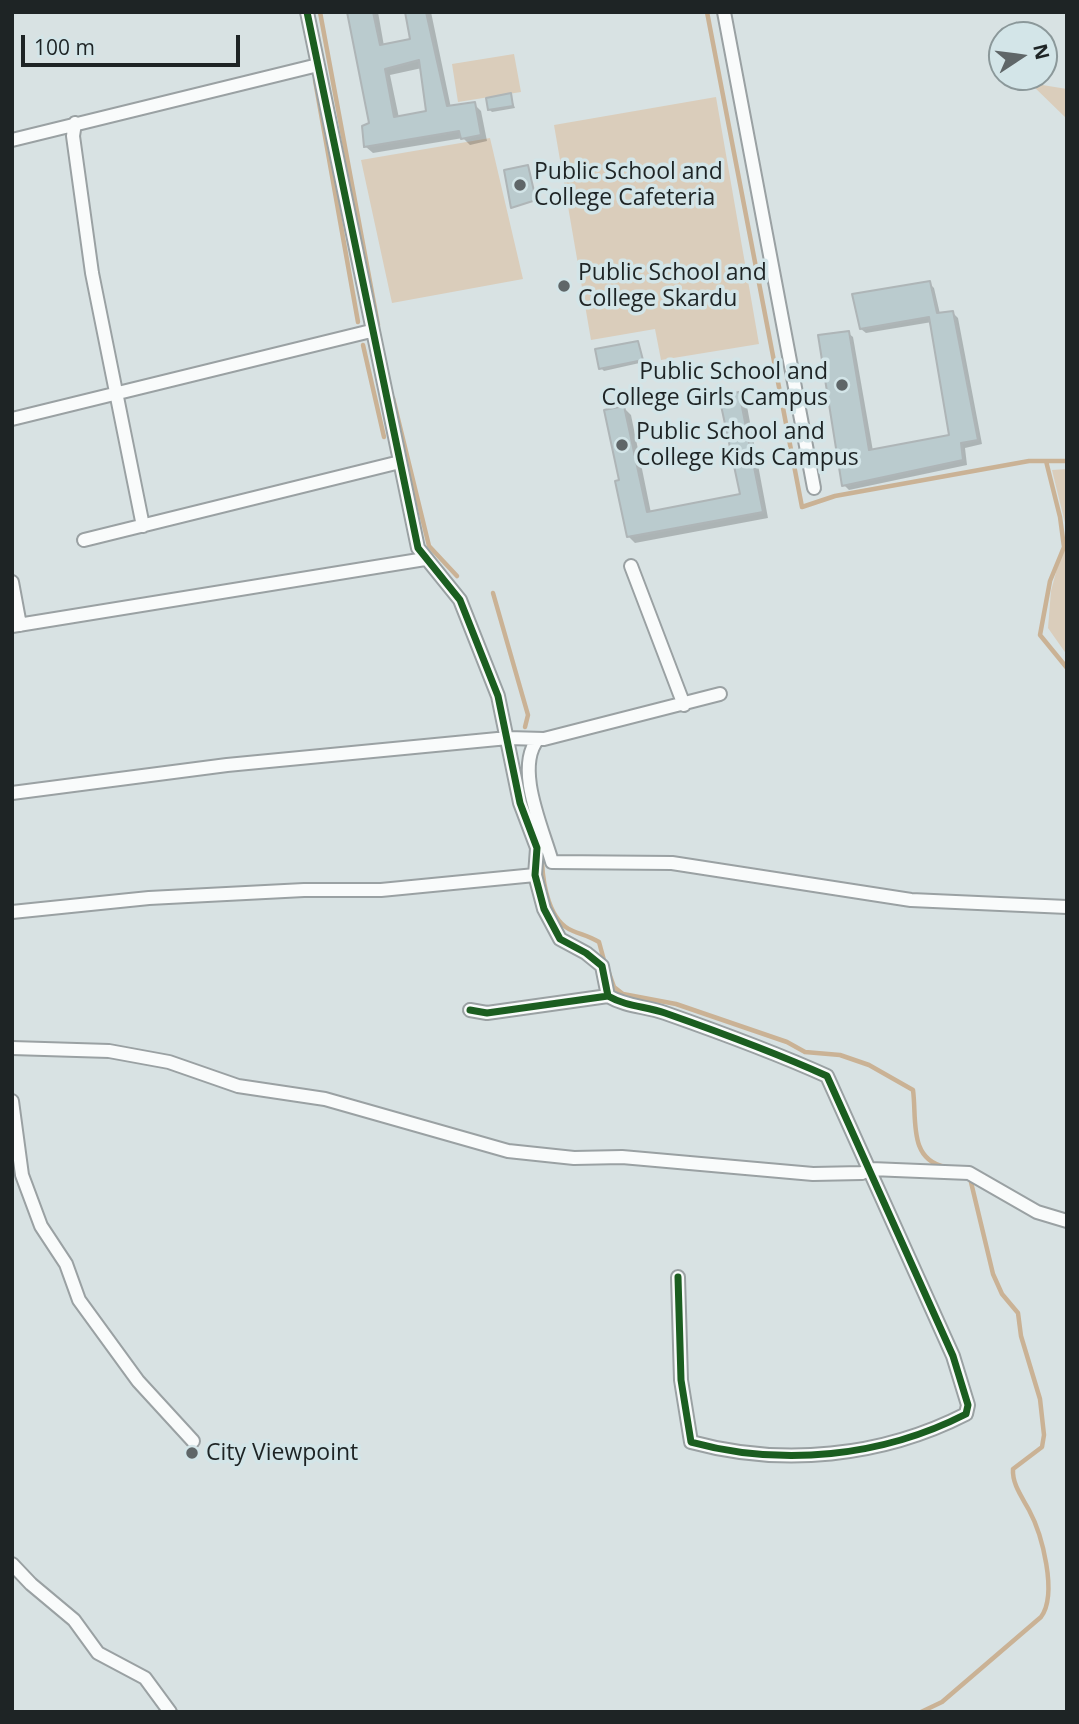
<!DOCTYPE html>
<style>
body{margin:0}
#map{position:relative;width:1079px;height:1724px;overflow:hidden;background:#d8e2e3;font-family:"Open Sans",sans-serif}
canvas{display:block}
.frame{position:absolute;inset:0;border:14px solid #1e2425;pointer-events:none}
.north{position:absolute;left:988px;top:21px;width:70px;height:70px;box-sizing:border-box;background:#d3e5e8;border:2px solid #8b989a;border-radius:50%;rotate:77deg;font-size:19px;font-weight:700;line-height:28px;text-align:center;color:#1e2425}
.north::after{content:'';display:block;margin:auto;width:24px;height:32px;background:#5f6668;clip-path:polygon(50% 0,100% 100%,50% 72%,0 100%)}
.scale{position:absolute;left:21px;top:35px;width:219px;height:32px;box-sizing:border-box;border:4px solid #1e2425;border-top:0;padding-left:9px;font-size:21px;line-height:24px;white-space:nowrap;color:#1e2425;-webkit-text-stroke:5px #d3e5e8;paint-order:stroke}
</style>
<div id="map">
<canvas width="1079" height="1724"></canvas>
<div class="frame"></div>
<div class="north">N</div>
<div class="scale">100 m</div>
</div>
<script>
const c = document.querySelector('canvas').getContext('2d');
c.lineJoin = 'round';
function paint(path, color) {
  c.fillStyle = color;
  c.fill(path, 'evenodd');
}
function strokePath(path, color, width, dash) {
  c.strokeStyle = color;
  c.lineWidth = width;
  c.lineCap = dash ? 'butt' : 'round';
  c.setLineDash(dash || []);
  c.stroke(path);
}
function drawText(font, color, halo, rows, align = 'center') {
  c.font = font + ' "Open Sans",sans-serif';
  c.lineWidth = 7;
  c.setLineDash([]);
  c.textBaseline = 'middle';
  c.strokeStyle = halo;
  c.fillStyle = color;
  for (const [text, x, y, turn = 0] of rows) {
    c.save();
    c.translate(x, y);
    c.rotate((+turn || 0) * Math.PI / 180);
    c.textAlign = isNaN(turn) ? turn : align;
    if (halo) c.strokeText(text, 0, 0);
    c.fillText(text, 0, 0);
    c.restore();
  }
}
paint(new Path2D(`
 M514 54 521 92 458 102 452 64Z
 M1030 83 1067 89V119Z
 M716 97 759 344 661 360 655 329 591 340 554 125Z
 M490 138 523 279 392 303 361 160Z
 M1067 469V655L1048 628 1051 591 1067 531 1052 470Z`), '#dacdbb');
paint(new Path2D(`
 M349 12H378L384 46 412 40 407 12H431L451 108 474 104 481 111 487 141 470 145 463 138 373 153 366 147 371 124ZM422 68 428 113 399 118 390 75Z
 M510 95 515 108 492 112 489 109Z
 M528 167 536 198 512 206Z
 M929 283 934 288 940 314 953 313 958 318 982 444 965 448 967 465 849 490 844 485 848 333 853 337 873 451 951 436 932 322 866 333 861 329Z
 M638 343 644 362 604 371 601 368Z
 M739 394 746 401 768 518 635 543 628 536 621 481 624 408 631 415 651 513 742 495Z`), '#0003');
strokePath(new Path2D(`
 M320 12 378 325
 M707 12 802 507 835 496 1029 461H1067
 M315 80 358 322
 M363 345 384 437
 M393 398 429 546 457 576
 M1046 461 1060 517 1064 547 1050 581 1040 635 1067 668
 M493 593 528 715 525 727
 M523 770 526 793
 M542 862C543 884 549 922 573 931 583 935 589 936 599 942L605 964
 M609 973 614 987 623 994 676 1004 787 1042 805 1052 840 1055 869 1065 913 1090C917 1119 908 1159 945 1167
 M921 1712 942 1702 1041 1617C1058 1594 1042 1534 1029 1510 1022 1497 1012 1484 1013 1469L1042 1447 1044 1435 1040 1399 1021 1336 1018 1313 1002 1294 993 1274 970 1178`), '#cab295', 4.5);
const building = new Path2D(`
 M347 12H373L380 45 410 39 405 12H426L447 106 475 102 481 135 461 139 459 131 364 147 362 126 369 123ZM419 60 426 111 394 117 385 69Z
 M511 93 513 106 488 110 486 98Z
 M528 165 536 200 511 208 504 170Z
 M930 281 937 313 953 311 978 440 961 443 963 460 842 486 818 335 849 331 869 450 949 435 929 317 860 329 852 294Z
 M638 341 643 360 599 369 595 349Z
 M739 392 763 512 627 537 615 481 619 480 604 410 624 406 647 512 740 494 719 396Z`);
paint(building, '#bacbce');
strokePath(building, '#aeb5b7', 2);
const minor = new Path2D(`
 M307 12 418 548 460 600 498 696 520 803 537 848 535 875 544 909 560 939 586 953 602 966 608 996
 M724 12 814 488
 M75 123 73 136 92 273 143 526
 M12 140 318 65
 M12 419 371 331
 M84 540 400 462
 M631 566 684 705
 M12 582 20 625
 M12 626 425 559
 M538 739C514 768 543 829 552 862L672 863 911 900 1067 907
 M12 793 227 765 508 738 544 739 720 694
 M12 912 149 898 304 890H381L535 875
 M470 1010 487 1013 608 996C627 1007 645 1006 665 1013 719 1032 774 1052 827 1076L953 1356 968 1405 966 1414C882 1457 782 1467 691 1442L681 1380 678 1277
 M12 1048 109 1051 169 1062 238 1086 325 1099 508 1151 574 1158 622 1157 813 1174 862 1173 871 1169 969 1173 1037 1212 1067 1221
 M12 1101 22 1175 41 1226 66 1264 79 1300 138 1381 193 1441
 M12 1564 31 1584 74 1620 98 1653 145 1678 170 1712`);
strokePath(minor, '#9aa1a3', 16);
strokePath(minor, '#f9fbfb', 12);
strokePath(new Path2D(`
 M307 12 418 548 460 600 498 696 520 803 537 848 535 875 544 909 560 939 586 953 602 966 608 996
 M470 1010 487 1013 608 996C627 1007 645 1006 665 1013 719 1032 774 1052 827 1076L953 1356 968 1405 966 1414C882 1457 782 1467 691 1442L681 1380 678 1277`), '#1b5e20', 7);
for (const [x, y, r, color] of [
 [520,185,7,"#5f6668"],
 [564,286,7,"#5f6668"],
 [842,385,7,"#5f6668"],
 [622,445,7,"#5f6668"],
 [192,1453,7,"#5f6668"]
]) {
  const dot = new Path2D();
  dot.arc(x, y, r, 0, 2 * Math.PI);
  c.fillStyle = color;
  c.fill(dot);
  strokePath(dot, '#d3e5e8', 2.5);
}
drawText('23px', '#1e2425', '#d3e5e8', [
 ["Public School and",534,172],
 ["College Cafeteria",534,198],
 ["Public School and",578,273],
 ["College Skardu",578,299],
 ["Public School and",828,372,"right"],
 ["College Girls Campus",828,398,"right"],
 ["Public School and",636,432],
 ["College Kids Campus",636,458],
 ["City Viewpoint",206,1453]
], 'left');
</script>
